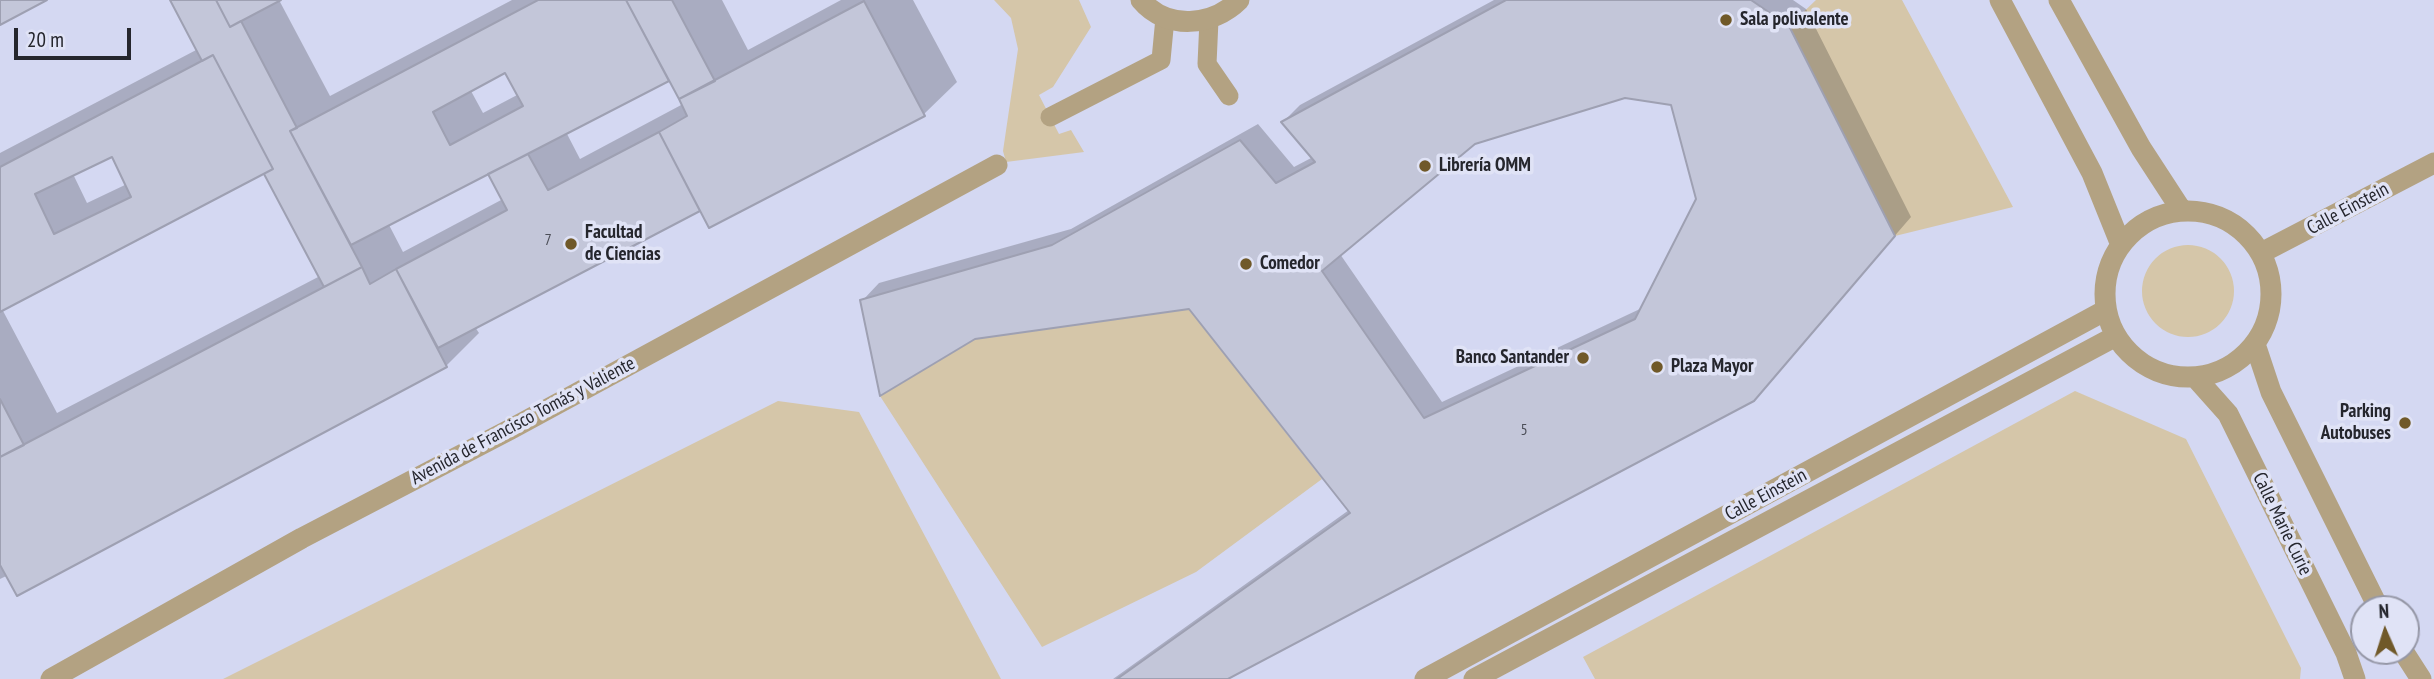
<!DOCTYPE html>
<meta charset="utf-8">
<style>
body{margin:0}
#map{position:relative;width:2434px;height:679px;overflow:hidden;background:#e0e3f6;font-family:"PT Sans Narrow",sans-serif}
canvas{display:block}
.north{position:absolute;left:2350px;top:595px;width:70px;height:70px;box-sizing:border-box;background:#e0e3f6;border:2px solid #9597a6;border-radius:50%;rotate:357deg;font-size:19px;font-weight:700;line-height:28px;text-align:center;color:#25262d}
.north::after{content:'';display:block;margin:auto;width:24px;height:32px;background:#705929;clip-path:polygon(50% 0,100% 100%,50% 72%,0 100%)}
.scale{position:absolute;left:14px;top:28px;width:117px;height:32px;box-sizing:border-box;border:4px solid #25262d;border-top:0;padding-left:9px;font-size:21px;line-height:24px;white-space:nowrap;color:#25262d;-webkit-text-stroke:5px #e0e3f6;paint-order:stroke}
</style>
<div id="map">
<canvas width="2434" height="679"></canvas>
<div class="north">N</div>
<div class="scale">20 m</div>
</div>
<script>
const c = document.querySelector('canvas').getContext('2d');
c.lineJoin = 'round';
function paint(path, color) {
  c.fillStyle = color;
  c.fill(path, 'evenodd');
}
function strokePath(path, color, width, dash) {
  c.strokeStyle = color;
  c.lineWidth = width;
  c.lineCap = dash ? 'butt' : 'round';
  c.setLineDash(dash || []);
  c.stroke(path);
}
function drawText(font, color, halo, rows, align = 'center') {
  c.font = font + ' "PT Sans Narrow",sans-serif';
  c.lineWidth = 7;
  c.setLineDash([]);
  c.textBaseline = 'middle';
  c.strokeStyle = halo;
  c.fillStyle = color;
  for (const [text, x, y, turn = 0] of rows) {
    c.save();
    c.translate(x, y);
    c.rotate((+turn || 0) * Math.PI / 180);
    c.textAlign = isNaN(turn) ? turn : align;
    if (halo) c.strokeText(text, 0, 0);
    c.fillText(text, 0, 0);
    c.restore();
  }
}
paint(new Path2D(`
 M0 0H2434V679H0ZM2364 609H2406V651H2364Z`), '#d4d8f2');
paint(new Path2D(`
 M994 0H1079L1091 27 1053 87 1039 95 1059 134 1071 130 1084 152 1006 162 1003 151 1018 49 1011 18Z
 M1816 0H1902L2013 207 1895 236 1789 26Z
 M2142 291a46 46 0 1 1 92 0a46 46 0 1 1-92 0Z
 M1189 309 1322 479 1196 572 1042 647 880 396 975 339Z
 M2075 391 2186 439 2301 668 2300 679H1595L1583 657Z
 M778 401 859 412 1001 679H223Z`), '#d5c6a9');
paint(new Path2D(`
 M172 0H279L330 96 512 0H722L748 50 841 0H913L957 82 924 114 701 209 475 327 479 333 446 366 0 579V153L198 49ZM506 71 519 94 483 113 471 91ZM670 78 683 104 580 159 566 132ZM113 155 127 184 87 203 73 174ZM264 172 320 276 57 413 2 309ZM489 172 503 199 403 252 388 223Z
 M1494 0H1793L1806 9 1911 217 1753 400 1224 679H1113L1349 510 1190 307 862 301 879 283 1071 229 1258 124 1294 167 1313 157 1283 122 1300 105ZM1625 96 1672 103 1698 199 1642 308 1442 402 1340 254 1474 142Z`), '#0003');
const building = new Path2D(`
 M0 0H47L0 25Z
 M170 0H216L230 27 241 21 297 128 290 131 362 267 324 287 264 174 273 169 213 55 202 61Z
 M216 0H281L230 27Z
 M538 0H626L669 81 351 245 290 131ZM505 73 523 106 450 145 433 112Z
 M626 0H672L715 81 679 99Z
 M1506 0H1751L1789 26 1895 236 1754 401 1228 679H1117L1350 513 1189 309 975 339 880 396 860 300 1052 245 1240 140 1276 183 1315 162 1281 122ZM1625 98 1671 105 1696 199 1635 319 1424 418 1322 271 1475 144Z
 M864 1 925 116 709 228 659 132 687 116 679 99Z
 M213 55 273 169 0 312V167ZM112 157 131 197 54 234 35 194Z
 M659 132 700 211 438 348 396 269 507 210 488 174 528 154 548 190Z
 M362 267 370 284 396 269 447 367 17 596 0 565V457Z
 M0 399 24 445 0 457Z`);
paint(building, '#c3c6d9');
strokePath(building, '#9ea0b2', 2);
strokePath(new Path2D(`
 M1209 20 1207 64 1229 96
 M1050 117 1161 60 1165 18`), '#b3a282', 19);
strokePath(new Path2D(`
 M1141 0C1167 31 1213 26 1239 0
 M2000 0 2092 173 2121 245
 M2059 0 2141 148 2182 211
 M2105 294a83 83 0 1 1 166 0a83 83 0 1 1-166 0Z
 M2261 253 2434 163
 M2255 344 2271 392 2379 609
 M2195 377 2228 414 2346 653 2355 679
 M2403 651 2421 679
 M51 679 302 538 511 429 997 165
 M1425 679 2106 310
 M1474 679 2116 336`), '#b3a282', 21);
for (const [x, y, r, color] of [
 [1726,20,7,"#705929"],
 [1425,166,7,"#705929"],
 [571,244,7,"#705929"],
 [1246,264,7,"#705929"],
 [1583,358,7,"#705929"],
 [1657,367,7,"#705929"],
 [2405,423,7,"#705929"]
]) {
  const dot = new Path2D();
  dot.arc(x, y, r, 0, 2 * Math.PI);
  c.fillStyle = color;
  c.fill(dot);
  strokePath(dot, '#e0e3f6', 2.5);
}
drawText('16px', '#4c4e58', null, [
 ["7",548,240],
 ["5",1524,430]
]);
drawText('bold 19px', '#25262d', '#e0e3f6', [
 ["Sala polivalente",1740,20],
 ["Librería OMM",1439,166],
 ["Facultad",585,233],
 ["de Ciencias",585,255],
 ["Comedor",1260,264],
 ["Banco Santander",1569,358,"right"],
 ["Plaza Mayor",1671,367],
 ["Parking",2391,412,"right"],
 ["Autobuses",2391,434,"right"]
], 'left');
drawText('19px', '#25262d', '#e0e3f6', [
 ["Calle Einstein",2348,209,-28],
 ["Avenida de Francisco Tomás y Valiente",523,421,-28],
 ["Calle Einstein",1766,495,-28],
 ["Calle Marie Curie",2282,524,64]
]);
</script>
